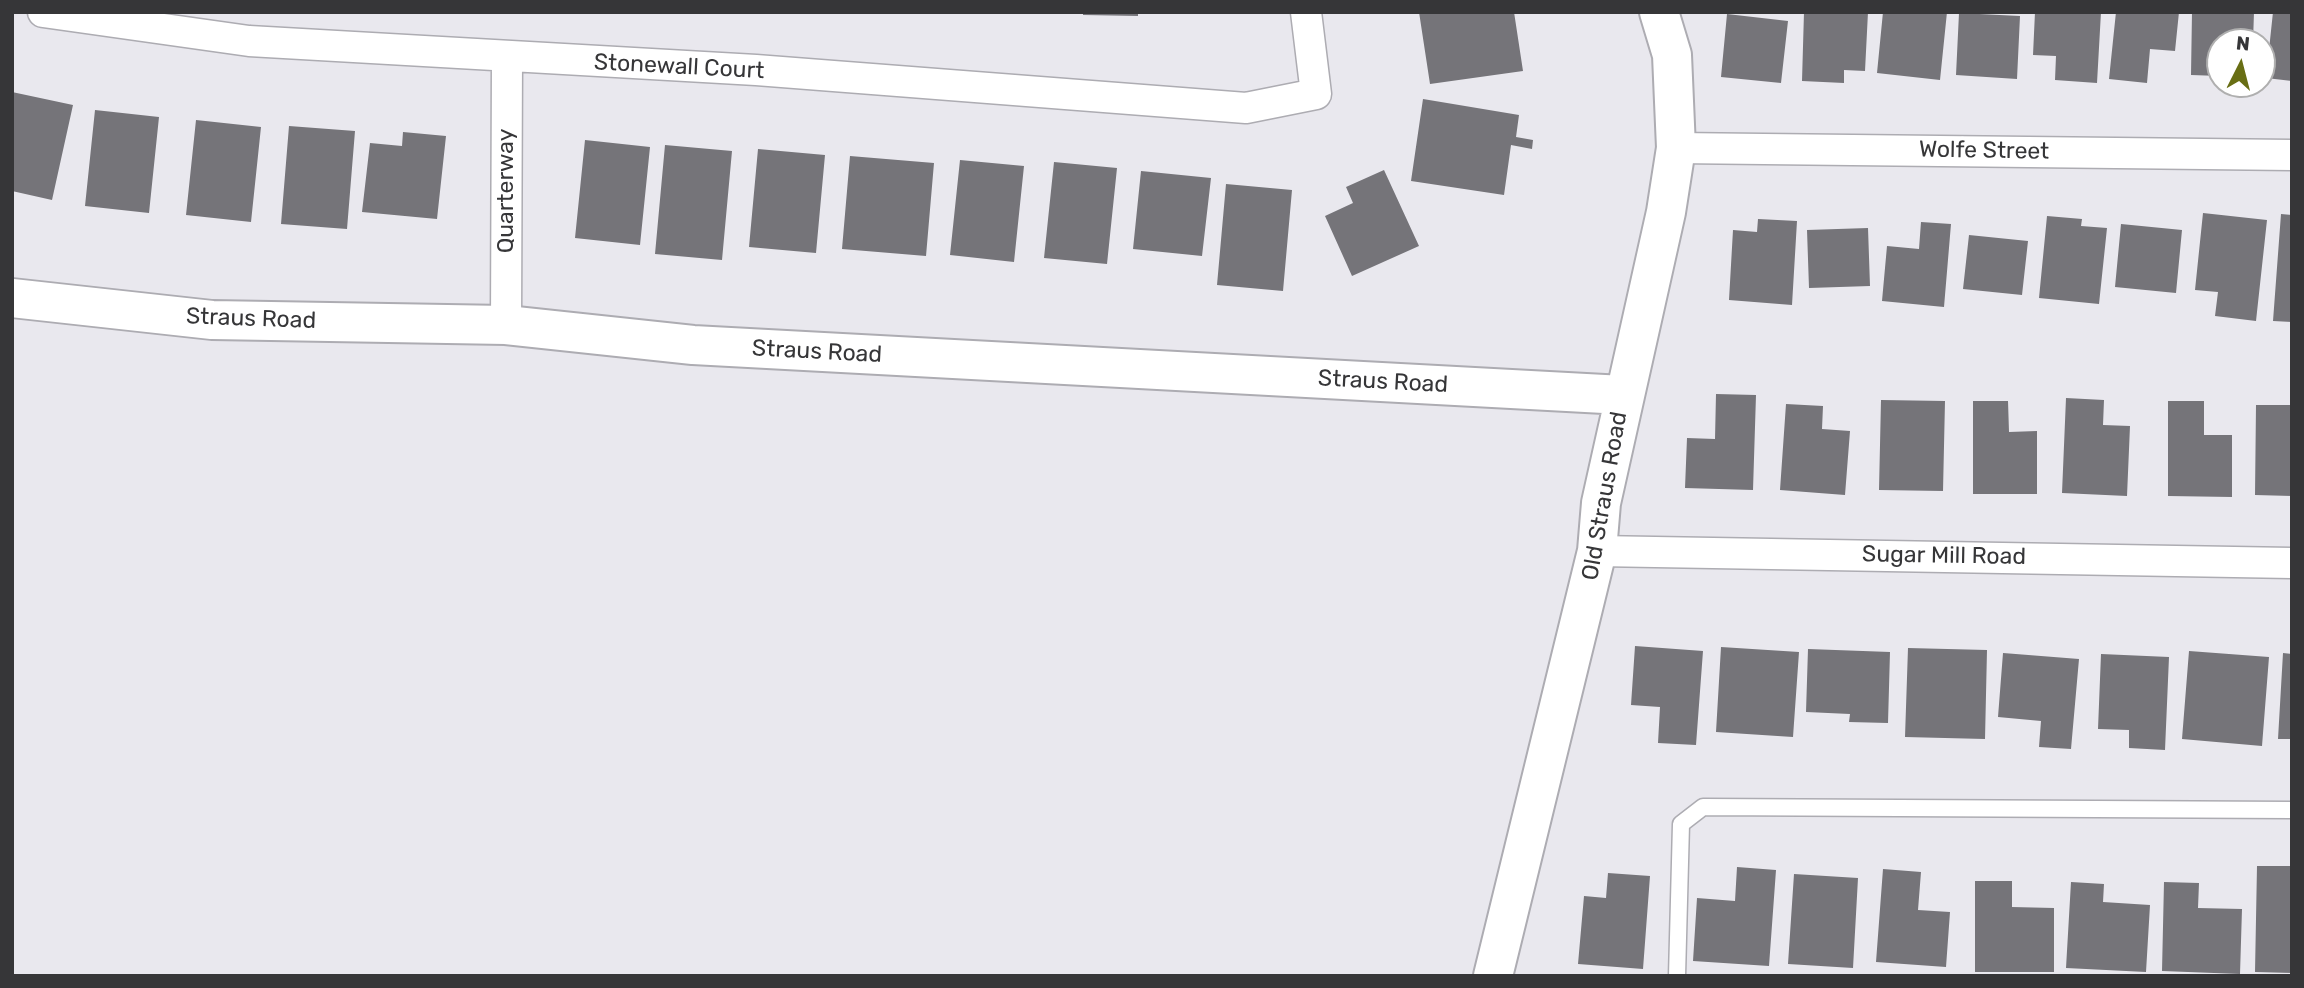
<!DOCTYPE html>
<style>
body{margin:0}
#map{position:relative;width:2304px;height:988px;overflow:hidden;background:#e9e8ee;font-family:Rubik,sans-serif}
canvas{display:block}
.frame{position:absolute;inset:0;border:14px solid #363638;pointer-events:none}
.north{position:absolute;left:2206px;top:28px;width:70px;height:70px;box-sizing:border-box;background:#fff;border:2px solid #afafaf;border-radius:50%;rotate:6deg;font-size:19px;font-weight:700;line-height:28px;text-align:center;color:#363638}
.north::after{content:'';display:block;margin:auto;width:24px;height:32px;background:#686e14;clip-path:polygon(50% 0,100% 100%,50% 72%,0 100%)}
</style>
<div id="map">
<canvas width="2304" height="988"></canvas>
<div class="frame"></div>
<div class="north">N</div>
</div>
<script>
const c = document.querySelector('canvas').getContext('2d');
c.lineJoin = 'round';
function paint(path, color) {
  c.fillStyle = color;
  c.fill(path, 'evenodd');
}
function strokePath(path, color, width, dash) {
  c.strokeStyle = color;
  c.lineWidth = width;
  c.lineCap = dash ? 'butt' : 'round';
  c.setLineDash(dash || []);
  c.stroke(path);
}
function drawText(font, color, halo, rows, align = 'center') {
  c.font = font + ' Rubik,sans-serif';
  c.lineWidth = 7;
  c.setLineDash([]);
  c.textBaseline = 'middle';
  c.strokeStyle = halo;
  c.fillStyle = color;
  for (const [text, x, y, turn = 0] of rows) {
    c.save();
    c.translate(x, y);
    c.rotate((+turn || 0) * Math.PI / 180);
    c.textAlign = isNaN(turn) ? turn : align;
    if (halo) c.strokeText(text, 0, 0);
    c.fillText(text, 0, 0);
    c.restore();
  }
}
paint(new Path2D(`
 M1083 12H1138V16L1083 15Z
 M1419 12H1514L1523 71 1430 84Z
 M1804 12H1868L1865 71 1844 70V83L1802 81Z
 M1883 12H1947L1940 80 1877 73Z
 M2035 12H2101L2097 83 2055 80 2056 56 2033 55Z
 M2116 12H2179L2175 51 2150 49 2147 83 2109 79Z
 M2192 12H2254L2253 42H2220V76L2191 75Z
 M2273 12H2292V81L2266 78Z
 M1959 13 2020 16 2017 79 1956 75Z
 M1727 14 1788 21 1781 83 1721 77Z
 M12 92 73 105 52 200 12 191Z
 M1423 99 1519 115 1516 137 1533 140 1532 149 1511 145 1504 195 1411 181Z
 M95 110 159 117 149 213 85 206Z
 M196 120 261 127 251 222 186 215Z
 M289 126 355 131 347 229 281 224Z
 M403 132 446 136 437 219 362 212 370 143 402 146Z
 M585 140 650 147 640 245 575 238Z
 M665 145 732 151 722 260 655 254Z
 M758 149 825 155 816 253 749 247Z
 M850 156 934 163 926 256 842 249Z
 M960 160 1024 166 1014 262 950 255Z
 M1054 162 1117 168 1107 264 1044 258Z
 M1384 170 1419 246 1352 276 1325 216 1353 203 1346 187Z
 M1141 171 1211 178 1202 256 1133 249Z
 M1226 184 1292 190 1283 291 1217 285Z
 M2203 213 2267 220 2256 321 2215 316 2218 292 2195 290Z
 M2281 214 2292 215V322L2273 321Z
 M2047 216 2082 219 2081 226 2107 228 2099 304 2039 298Z
 M1758 219 1797 221 1792 305 1729 300 1733 230 1757 232Z
 M1921 222 1951 224 1944 307 1882 301 1887 246 1919 249Z
 M2121 224 2182 230 2176 293 2115 287Z
 M1868 228 1870 286 1809 288 1807 230Z
 M1969 235 2028 241 2022 295 1963 289Z
 M1716 394 1756 395 1753 490 1685 488 1687 438 1715 439Z
 M2066 398 2104 400 2103 425 2130 426 2127 496 2062 493Z
 M1881 400 1945 401 1943 491 1879 490Z
 M1973 401H2008L2009 432 2037 431V494H1973Z
 M2168 401H2204V435H2232V497L2168 496Z
 M1786 404 1823 406 1822 429 1850 431 1845 495 1780 490Z
 M2256 405H2292V496L2255 495Z
 M1635 646 1703 651 1696 745 1658 743 1660 707 1631 705Z
 M1721 647 1799 652 1793 737 1716 732Z
 M1908 648 1987 650 1985 739 1905 737Z
 M1808 649 1890 652 1888 723 1849 722 1850 714 1806 712Z
 M2189 651 2269 657 2262 746 2182 739Z
 M2003 653 2079 659 2071 749 2039 747 2041 721 1998 717Z
 M2283 653 2292 654V739H2278Z
 M2101 654 2169 657 2165 750 2129 748V730L2098 729Z
 M2257 866H2292V973L2255 972Z
 M1737 867 1776 870 1769 966 1693 961 1697 898 1735 901Z
 M1883 869 1921 872 1918 910 1950 912 1946 967 1876 962Z
 M1608 873 1650 876 1643 969 1578 964 1584 896 1606 898Z
 M1794 874 1858 878 1853 968 1788 964Z
 M1975 881H2012V907L2054 908V972H1975Z
 M2071 882 2104 884 2103 902 2150 905 2146 972 2066 968Z
 M2164 882 2199 883 2198 908 2242 909 2240 974 2162 971Z`), '#757479');
const lane = new Path2D(`
 M1677 976 1681 824 1703 807 2292 810`);
const street = new Path2D(`
 M43 12 249 41 756 70 1246 108 1316 94 1306 12
 M1676 148 2292 155
 M506 325 507 57
 M1597 551 2292 563`);
const secondary = new Path2D(`
 M12 298 212 320 506 325 693 345 1623 395
 M1493 976 1597 551 1601 503 1666 212 1676 148 1672 55 1659 12`);
strokePath(lane, '#adacb2', 19);
strokePath(street, '#adacb2', 33);
strokePath(secondary, '#adacb2', 42);
strokePath(lane, '#fff', 16);
strokePath(street, '#fff', 30);
strokePath(secondary, '#fff', 38);
drawText('23px', '#363638', '#fff', [
 ["Stonewall Court",679,67,3],
 ["Wolfe Street",1984,151,1],
 ["Quarterway",506,191,-90],
 ["Straus Road",251,319,2],
 ["Straus Road",817,352,3],
 ["Straus Road",1383,382,3],
 ["Old Straus Road",1605,496,-80],
 ["Sugar Mill Road",1944,556,1]
]);
</script>
